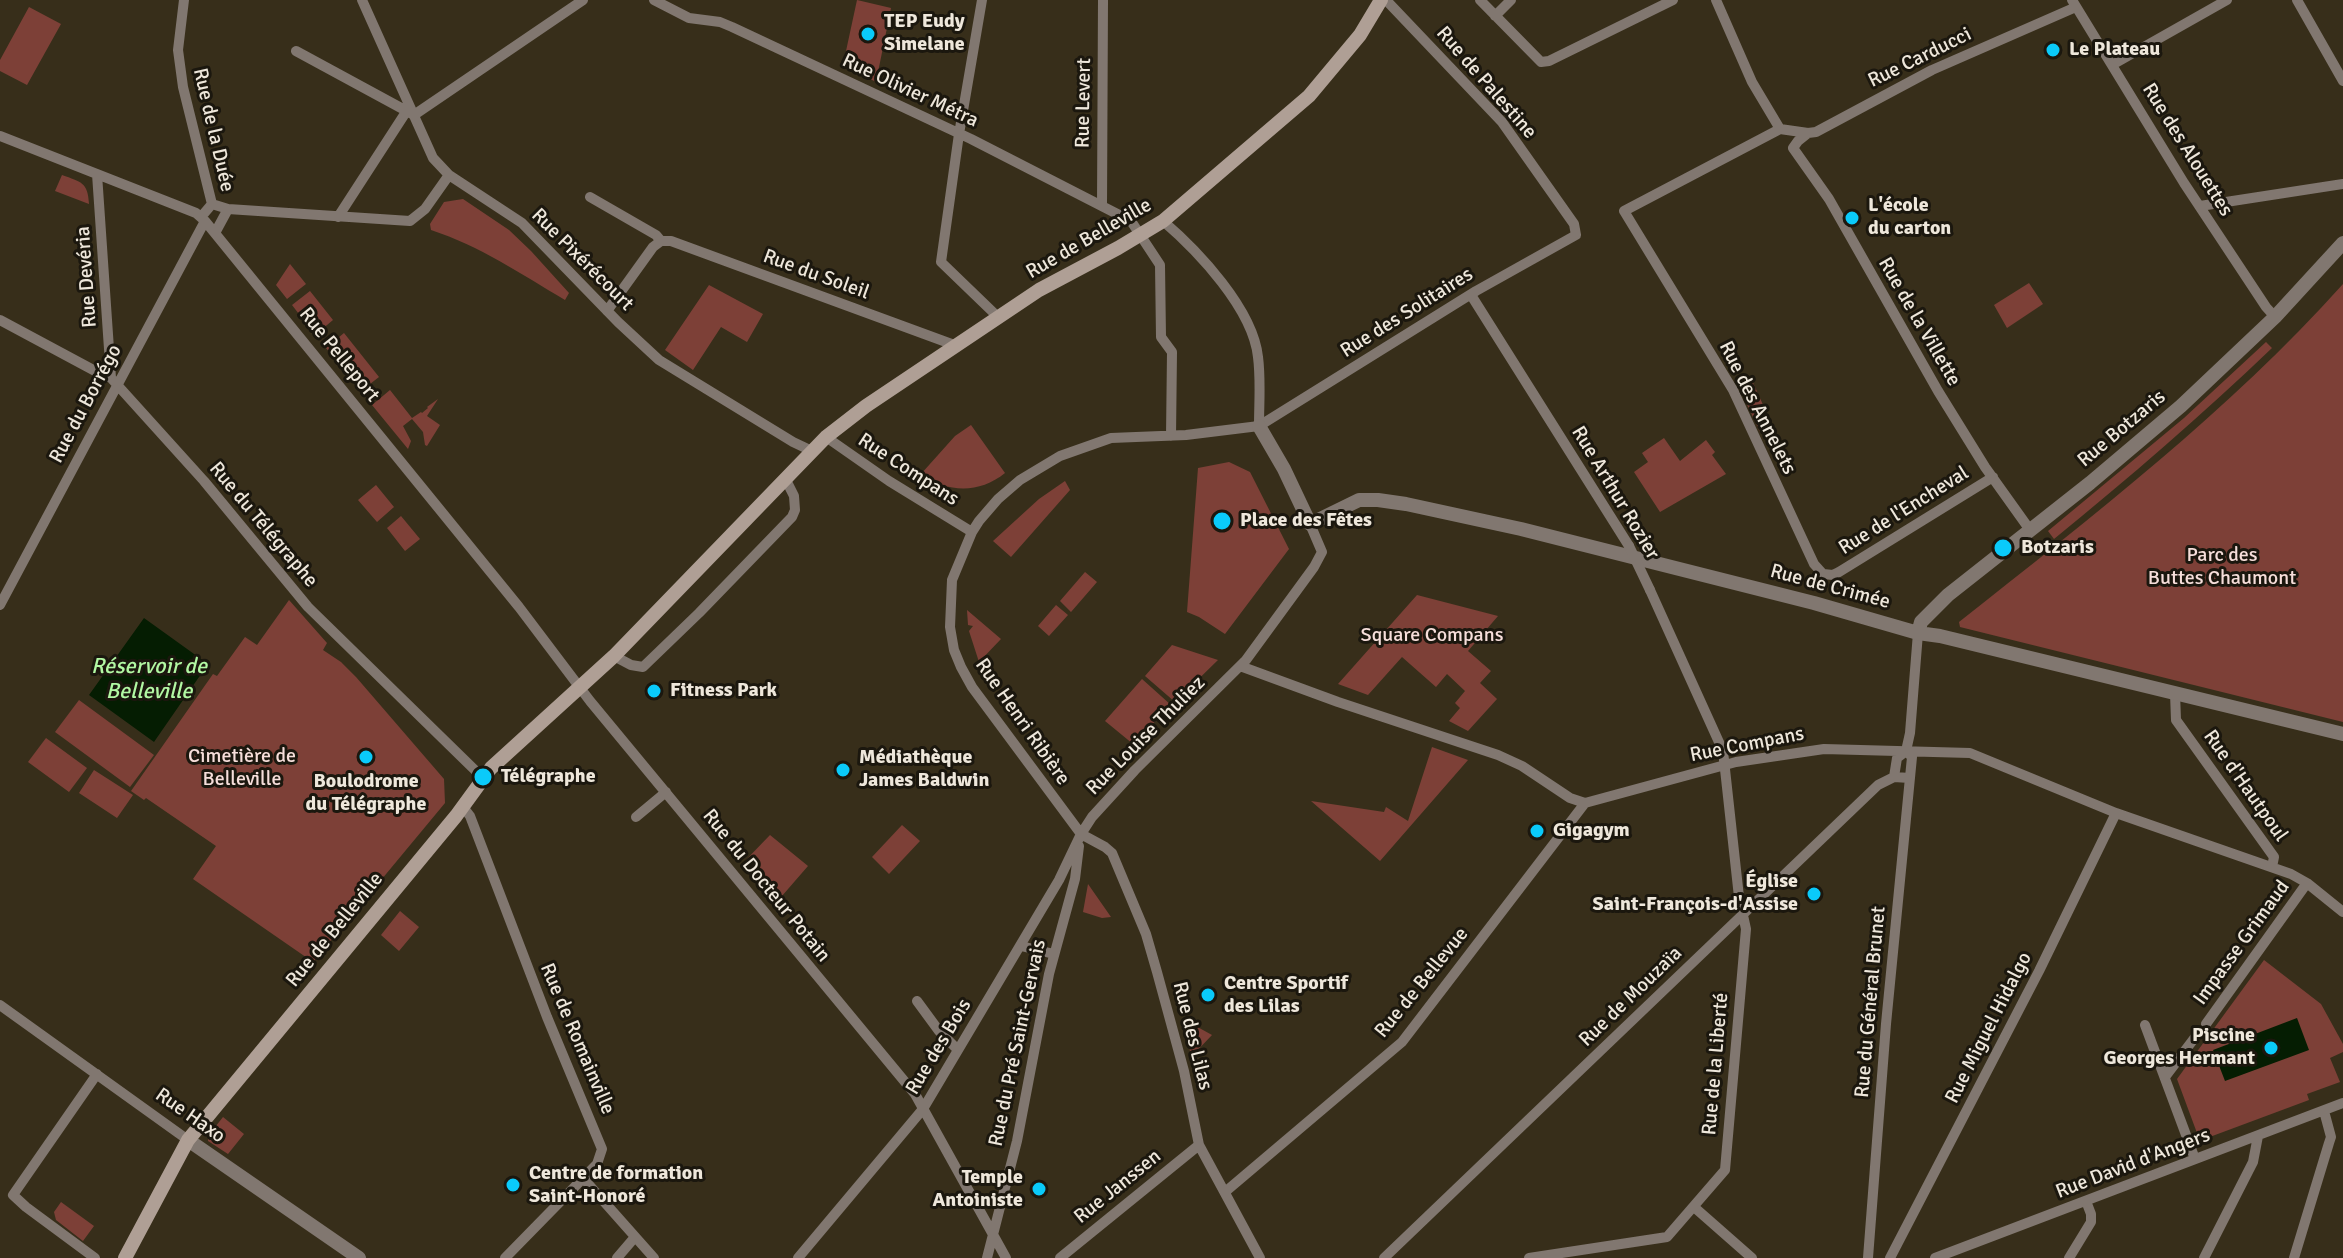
<!DOCTYPE html>
<meta charset="utf-8">
<style>
body{margin:0}
canvas{display:block;background:#372e1a}
</style>
<canvas width="2343" height="1258"></canvas>
<script>
const c = document.querySelector('canvas').getContext('2d');
c.lineJoin = 'round';
function paint(path, color) {
  c.fillStyle = color;
  c.fill(path, 'evenodd');
}
function strokePath(path, color, width, dash) {
  c.strokeStyle = color;
  c.lineWidth = width;
  c.lineCap = dash ? 'butt' : 'round';
  c.setLineDash(dash || []);
  c.stroke(path);
}
function drawText(font, color, halo, rows, align = 'center') {
  c.font = font + ' Signika,sans-serif';
  c.lineWidth = 6;
  c.setLineDash([]);
  c.textBaseline = 'middle';
  c.strokeStyle = halo;
  c.fillStyle = color;
  for (const [text, x, y, turn = 0] of rows) {
    c.save();
    c.translate(x, y);
    c.rotate((+turn || 0) * Math.PI / 180);
    c.textAlign = isNaN(turn) ? turn : align;
    if (halo) c.strokeText(text, 0, 0);
    c.fillText(text, 0, 0);
    c.restore();
  }
}
paint(new Path2D(`
 M857 0 891 8 876 82 843 65Z
 M29 7 61 24 27 85 0 71V60Z
 M62 175C81 182 88 182 89 204L55 191Z
 M463 199 509 230 531 251 569 293 565 300C521 274 480 246 431 230L430 224 444 202Z
 M290 264 306 284 287 299 276 285Z
 M2029 283 2043 304 2007 328 1994 305Z
 M2343 284V722L1960 627 1959 622C2093 516 2228 412 2343 284Z
 M709 285 763 314 747 342 721 327 693 370 665 350Z
 M310 291 333 320 315 335 292 305Z
 M344 333 379 377 361 391 326 348Z
 M2266 342 2272 348C2202 415 2129 478 2054 539L2048 531 2184 418Z
 M1751 378 1772 425 1760 432 1738 385Z
 M390 390 412 418 421 412 422 413 428 408 427 407 438 399 427 416 440 425 427 446 425 445 423 432 412 419 403 426 411 441 408 449 372 405Z
 M971 425 1005 473C979 494 948 493 921 474L955 436Z
 M1664 438 1680 461 1706 440 1715 452 1712 455 1726 474 1660 512 1634 472 1648 462 1642 453Z
 M1229 462 1250 472 1289 549 1225 634 1199 617 1187 612 1198 468Z
 M1065 481 1070 490 1011 557 993 541 1039 499Z
 M376 485 394 507 377 522 358 500Z
 M401 516 420 539 405 551 387 528Z
 M1085 572 1097 582 1071 612 1060 601Z
 M1417 595 1498 616 1468 651 1491 671 1480 683 1497 699 1468 731 1449 721 1460 708 1455 703 1465 691 1447 674 1436 687 1402 657 1368 695 1338 684Z
 M289 600 327 643 323 650 341 662 356 677 444 779 445 803 313 962 193 879 216 846 146 798 144 800 131 791 213 674 217 676 245 637 257 645Z
 M1056 605 1068 615 1049 636 1038 626Z
 M967 610 1001 639 979 662 969 631 973 626 968 625Z
 M1172 645 1218 660 1175 702 1145 676Z
 M1142 679 1171 705 1133 744 1105 721Z
 M79 700 154 755 130 787 55 732Z
 M46 738 87 768 69 792 28 762Z
 M1432 747 1468 760 1380 861 1311 801 1384 812 1386 807 1408 821Z
 M94 770 133 795 117 818 79 793Z
 M902 825 920 841 889 874 872 857Z
 M770 835 808 866 775 904 742 864Z
 M1088 884 1111 917 1102 918 1083 912Z
 M400 911 419 927 399 951 381 935Z
 M2264 960 2321 1004 2343 1044V1052L2330 1058 2340 1082 2307 1094 2309 1100 2207 1138 2197 1133 2177 1079Z
 M1183 1019 1212 1035 1192 1056H1191Z
 M223 1117 244 1134 228 1154 208 1141V1136Z
 M61 1202 94 1226 83 1241 56 1220 54 1212Z`), '#7d4037');
paint(new Path2D(`
 M144 618 208 664 154 742 89 695Z
 M2297 1018 2309 1050 2225 1081 2213 1050Z`), '#051d02');
strokePath(new Path2D(`
 M184 0 178 50 183 87 212 204 201 217
 M362 0 433 158 449 175 522 223 618 322 659 360 793 442 812 451
 M654 0 689 18 720 22 732 27 971 139 1131 221 1160 265 1161 337 1172 352 1171 436
 M982 0 959 134 941 262 998 317
 M1480 0 1541 62 1549 61 1673 0
 M1716 0 1752 82 1780 129
 M2072 0 2184 183 2266 307 2275 317
 M2297 0 2343 81
 M1495 16 1511 0
 M296 51 414 115
 M2112 65 2227 0
 M414 115 583 0
 M1780 129 1624 211 1733 390 1814 564 1823 574 1833 575 1839 572 1993 477
 M1780 129 1808 133 1816 132 1932 70 2076 7
 M1808 133 1798 141 1793 148 1829 199 1938 391 1985 467 2030 530
 M0 136 196 213 205 221 519 607 590 701 915 1094 1006 1258
 M97 174 111 378
 M590 197 656 235 661 241H671L957 346
 M212 204 228 209 410 221 425 209 449 175
 M1102 206 1103 0
 M2200 206 2343 184
 M338 217 406 112
 M1163 221C1198 251 1253 309 1258 357 1261 380 1259 403 1259 426
 M215 233 228 209
 M1471 295 1629 546
 M607 311 653 247 661 241
 M0 320 97 372 111 378 204 481 308 607 483 778
 M826 437 889 481 972 532
 M0 605 205 221
 M614 656 631 665 643 667 699 613 792 517 795 510 794 496 785 478
 M1240 666 1338 702 1498 755 1522 766 1570 798 1585 803 1736 762 1824 749 1970 753 2116 813 2291 874 2307 883 2343 912
 M2175 693 2176 720 2274 857 2272 867
 M1894 777 1897 758 1906 751 1910 733 1918 633
 M463 807 470 816 547 1017 602 1149 597 1164 505 1258
 M636 817 666 792
 M1021 946 1054 954
 M917 1001 939 1031 958 1050
 M0 1005 188 1140
 M2206 1024 2307 883
 M2145 1025 2195 1159
 M2165 1077 2196 1036
 M583 1178 654 1258
 M1225 1192 1402 1042 1585 803
 M1694 1207 1752 1258
 M95 1258 26 1207 13 1195 97 1074
 M617 1258 635 1237
 M798 1258 923 1109 1059 880 1081 834 1092 817 1135 770 1246 660 1314 567 1322 552 1310 524
 M987 1258 1017 1141 1049 974 1075 879 1079 846
 M1060 1258 1199 1145
 M1260 1258 1199 1145 1184 1071 1157 972 1146 934 1112 853 1105 847 1081 834 972 687 961 667 954 650 950 627 952 580 972 532 979 521 998 499 1020 480 1060 456 1111 438 1186 435 1259 426 1476 291 1576 235 1574 224 1502 122 1386 0
 M1384 1258 1878 785 1894 777 1910 778
 M1529 1258 1667 1237 1725 1170 1746 929 1739 897 1723 751 1650 590
 M1868 1258 1886 1024 1912 757 1906 751
 M1890 1258 2039 971 2116 813
 M1935 1258 2343 1103
 M2069 1258 2091 1222V1214L2086 1201
 M2204 1258 2253 1162 2258 1136
 M2294 1258 2329 1143 2331 1137 2324 1111`), '#817770', 10);
strokePath(new Path2D(`
 M1259 426 1284 469 1310 524 1359 500H1378L1406 504 1521 529 1814 603 1918 633 1940 636 2343 734
 M1918 633 1921 622 1948 595 2090 483 2181 406 2275 317 2343 243
 M188 1140 359 1258`), '#817770', 14);
strokePath(new Path2D(`
 M125 1258 188 1140 456 816 491 768 614 656 826 437 866 406 1039 290 1118 248 1163 221 1309 96 1360 35 1381 0`), '#af9f95', 14);
strokePath(new Path2D(`
 M1629 546 1650 590`), '#817770', 10);
for (const [x, y, r, color] of [
 [868,34,8,"#0acafa"],
 [2053,50,8,"#0acafa"],
 [1852,218,8,"#0acafa"],
 [1222,521,10,"#0acafa"],
 [2003,548,10,"#0acafa"],
 [654,691,8,"#0acafa"],
 [366,757,8,"#0acafa"],
 [843,770,8,"#0acafa"],
 [483,777,10,"#0acafa"],
 [1537,831,8,"#0acafa"],
 [1814,894,8,"#0acafa"],
 [1208,995,8,"#0acafa"],
 [2271,1048,8,"#0acafa"],
 [513,1185,8,"#0acafa"],
 [1039,1189,8,"#0acafa"]
]) {
  const dot = new Path2D();
  dot.arc(x, y, r, 0, 2 * Math.PI);
  c.fillStyle = color;
  c.fill(dot);
  strokePath(dot, '#1b170e', 3);
}
drawText('bold 20px', '#eee7db', '#1b170e', [
 ["TEP Eudy",884,22],
 ["Simelane",884,45],
 ["Le Plateau",2069,50],
 ["L'école",1868,206],
 ["du carton",1868,229],
 ["Place des Fêtes",1240,521],
 ["Botzaris",2021,548],
 ["Fitness Park",670,691],
 ["Médiathèque",859,758],
 ["James Baldwin",859,781],
 ["Télégraphe",501,777],
 ["Boulodrome",366,782,"center"],
 ["du Télégraphe",366,805,"center"],
 ["Gigagym",1553,831],
 ["Église",1798,882,"right"],
 ["Saint-François-d'Assise",1798,905,"right"],
 ["Centre Sportif",1224,984],
 ["des Lilas",1224,1007],
 ["Piscine",2255,1036,"right"],
 ["Georges Hermant",2255,1059,"right"],
 ["Centre de formation",529,1174],
 ["Saint-Honoré",529,1197],
 ["Temple",1023,1178,"right"],
 ["Antoiniste",1023,1201,"right"]
], 'left');
drawText('20px', '#eee7db', '#1b170e', [
 ["Rue Carducci",1920,58,-26],
 ["Rue de Palestine",1486,83,49],
 ["Rue Olivier Métra",910,91,25],
 ["Rue Levert",1084,103,-89],
 ["Rue de la Duée",213,130,77],
 ["Rue des Alouettes",2187,150,58],
 ["Rue de Belleville",1089,239,-30],
 ["Rue Pixérécourt",582,260,45],
 ["Rue du Soleil",816,275,20],
 ["Rue Devéria",87,277,-94],
 ["Rue des Solitaires",1407,313,-32],
 ["Rue de la Villette",1919,322,60],
 ["Rue Pelleport",339,355,51],
 ["Rue du Borrégo",86,404,-62],
 ["Rue des Annelets",1757,408,63],
 ["Rue Botzaris",2122,429,-40],
 ["Rue Compans",908,470,33],
 ["Rue Arthur Rozier",1615,493,59],
 ["Rue de l'Encheval",1904,511,-32],
 ["Rue du Télégraphe",263,525,50],
 ["Rue de Crimée",1830,587,15],
 ["Rue Henri Ribière",1022,722,55],
 ["Rue Louise Thuliez",1146,736,-45],
 ["Rue Compans",1747,745,-11],
 ["Rue d'Hautpoul",2245,786,55],
 ["Rue du Docteur Potain",766,886,51],
 ["Rue de Belleville",335,930,-51],
 ["Impasse Grimaud",2242,943,-54],
 ["Rue de Bellevue",1422,983,-51],
 ["Rue de Mouzaïa",1631,997,-44],
 ["Rue du Général Brunet",1871,1002,-85],
 ["Rue Miguel Hidalgo",1989,1028,-63],
 ["Rue des Lilas",1192,1036,76],
 ["Rue de Romainville",577,1039,67],
 ["Rue du Pré Saint-Gervais",1018,1043,-78],
 ["Rue des Bois",939,1047,-59],
 ["Rue de la Liberté",1716,1064,-85],
 ["Rue Haxo",190,1116,35],
 ["Rue David d'Angers",2133,1164,-21],
 ["Rue Janssen",1118,1187,-39]
]);
drawText('20px', '#f6deda', '#1b170e', [
 ["Parc des",2222,556],
 ["Buttes Chaumont",2222,579],
 ["Square Compans",1432,636],
 ["Cimetière de",242,757],
 ["Belleville",242,780]
]);
drawText('italic 22px', '#b2f8a3', '#1b170e', [
 ["Réservoir de",149,667],
 ["Belleville",149,692]
]);
</script>
